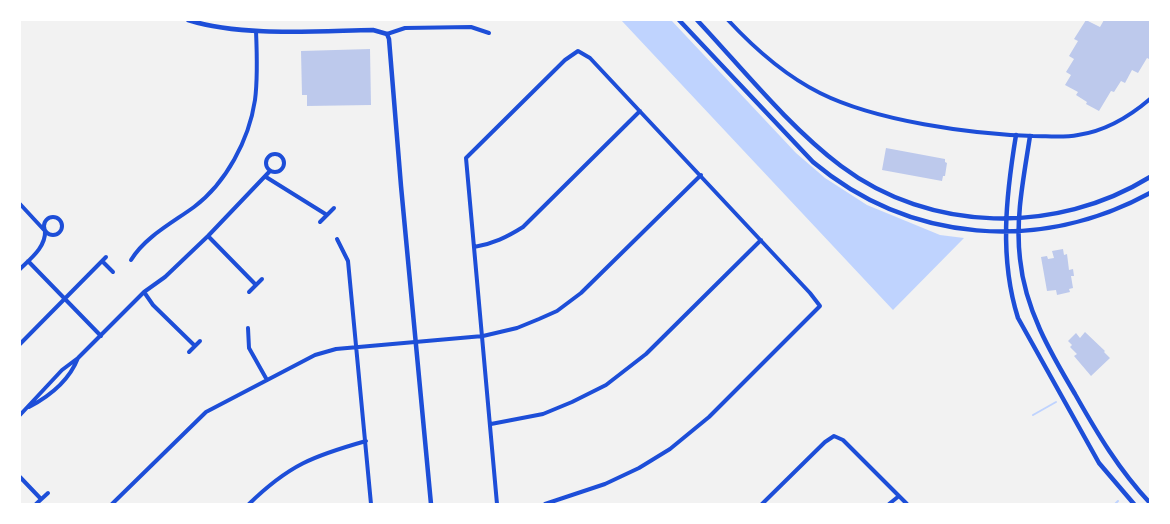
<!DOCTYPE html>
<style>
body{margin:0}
#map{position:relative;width:1170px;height:524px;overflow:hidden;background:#f2f2f2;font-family:"Roboto Condensed",sans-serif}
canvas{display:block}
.frame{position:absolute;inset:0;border:21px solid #fff;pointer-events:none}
</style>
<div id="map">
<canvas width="1170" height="524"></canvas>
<div class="frame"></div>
</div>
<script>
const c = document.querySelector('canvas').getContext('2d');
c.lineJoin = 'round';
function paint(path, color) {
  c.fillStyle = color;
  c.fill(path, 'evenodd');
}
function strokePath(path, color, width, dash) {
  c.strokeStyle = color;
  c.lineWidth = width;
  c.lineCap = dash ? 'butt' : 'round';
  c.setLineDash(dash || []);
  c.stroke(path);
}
paint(new Path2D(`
 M621 20H671L796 153 825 178 867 205 940 235 964 238 893 310Z`), '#bfd3fe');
strokePath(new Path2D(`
 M1033 415 1056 402
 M1115 504 1118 501`), '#bfd3fe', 2);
paint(new Path2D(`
 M1086 20 1100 27 1104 20H1150V57L1149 59 1147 58 1138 73 1132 70 1125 83 1121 81 1114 92 1111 91 1099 111 1086 104 1087 102 1076 95 1078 92 1065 85 1071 75 1066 72 1074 59 1069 56 1078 41 1074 39Z
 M370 49 371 105 307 106V95H302L301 51Z
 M886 148 945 159V162L947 163 945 176H943L942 181 882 170Z
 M1063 249 1064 255 1067 254 1069 270 1073 269 1074 276H1071L1073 288 1069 289 1070 292 1057 295 1056 290 1047 291 1041 257 1047 256 1048 259 1054 258 1052 251Z
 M1085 332 1105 351 1104 352 1110 358 1091 376 1074 356 1077 354 1070 347 1072 345 1068 341 1076 333 1080 338Z`), '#bdc9ec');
strokePath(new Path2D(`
 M728 20C754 48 784 75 820 93 876 121 970 134 1033 136 1048 136 1063 138 1078 135 1106 131 1129 117 1150 99
 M387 34 405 28 471 27 489 33
 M266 163a9 9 0 1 1 18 0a9 9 0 1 1-18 0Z
 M266 177 327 215
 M20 204 45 231C46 247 30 259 20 269
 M44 226a9 9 0 1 1 18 0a9 9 0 1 1-18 0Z
 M320 222 334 208
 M208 236 256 285
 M337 239 348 261 371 504
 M474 247C493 244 507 237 523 227L640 111
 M131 260C145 237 172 223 194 207 226 183 249 140 255 100 258 77 257 54 256 31
 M28 261 101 336
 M102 261 113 272
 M144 292 153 305 195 346
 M249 292 262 279
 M248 328 249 348 267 380
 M20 344 106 257
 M189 352 200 341
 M29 407C50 396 69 381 78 358
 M20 415 62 370 78 358 144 292 165 277 208 236 270 171
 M491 424 543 414 572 402 606 385 646 354 761 240
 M20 477 41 499
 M36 504 48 493
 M112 504 206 412 315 355 336 349 483 336 517 328 539 319 557 311 581 293 701 175
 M249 504C289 465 313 456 366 441
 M497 504 466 158 565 60 578 51 590 58 810 293 820 306 709 417 670 449 639 468 605 484 545 504
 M762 504 825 442 834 436 843 440 907 504
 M889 504 899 496`), '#1d4ed8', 4);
strokePath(new Path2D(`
 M188 20C242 37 316 31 373 30L387 34 389 39 401 186 431 504
 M679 20 813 162C910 243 1040 253 1150 193
 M697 20C742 68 788 126 841 166 930 233 1056 235 1150 177
 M1016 135C1006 196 999 258 1018 318L1099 463 1134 504
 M1030 136C1024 176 1015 218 1020 259 1025 309 1050 352 1075 394 1097 433 1119 470 1150 503`), '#1d4ed8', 4.5);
</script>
